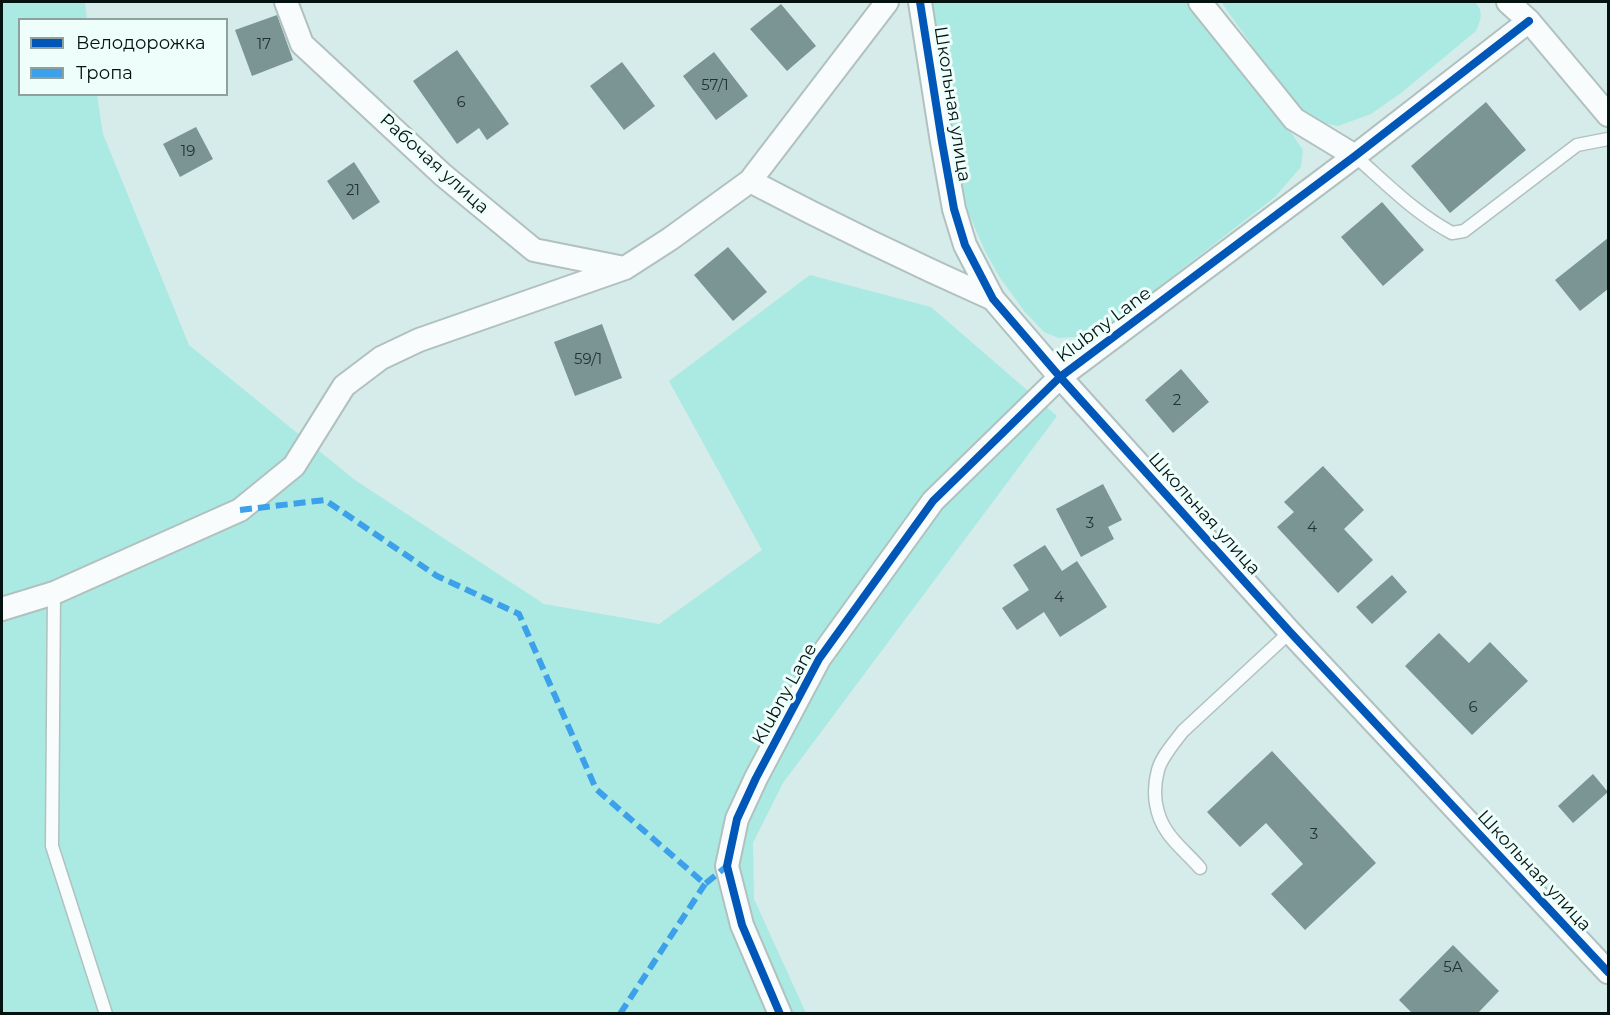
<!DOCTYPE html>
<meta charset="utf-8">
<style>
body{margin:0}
#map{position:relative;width:1610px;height:1015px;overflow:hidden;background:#d6ecea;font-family:Montserrat,sans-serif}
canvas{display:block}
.frame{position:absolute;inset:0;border:3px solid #041210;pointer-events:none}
.legend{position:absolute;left:18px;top:18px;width:210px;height:78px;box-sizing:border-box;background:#edfefb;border:2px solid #90a09d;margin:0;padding:8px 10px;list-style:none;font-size:18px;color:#041210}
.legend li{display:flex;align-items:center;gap:12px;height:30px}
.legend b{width:30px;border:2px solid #90a09d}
</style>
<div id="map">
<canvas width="1610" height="1015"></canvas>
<div class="frame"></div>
<ul class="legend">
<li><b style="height:8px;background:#0057b8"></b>Велодорожка</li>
<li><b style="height:8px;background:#3ca1ea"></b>Тропа</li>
</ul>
</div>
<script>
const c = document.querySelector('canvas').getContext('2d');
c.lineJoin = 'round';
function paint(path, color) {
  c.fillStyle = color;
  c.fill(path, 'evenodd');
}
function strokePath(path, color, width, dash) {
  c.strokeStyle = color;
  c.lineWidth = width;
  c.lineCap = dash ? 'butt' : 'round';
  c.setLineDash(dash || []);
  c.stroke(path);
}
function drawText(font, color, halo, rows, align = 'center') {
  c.font = font + ' Montserrat,sans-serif';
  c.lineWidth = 6;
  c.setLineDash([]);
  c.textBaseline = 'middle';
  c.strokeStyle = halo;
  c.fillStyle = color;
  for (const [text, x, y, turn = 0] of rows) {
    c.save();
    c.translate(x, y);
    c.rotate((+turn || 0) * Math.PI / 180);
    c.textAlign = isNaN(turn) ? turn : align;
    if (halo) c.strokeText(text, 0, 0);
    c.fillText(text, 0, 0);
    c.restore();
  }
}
paint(new Path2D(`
 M2 2H85L87 19 20 20V94L97 95 103 134 189 345 355 480 544 604 659 624 762 550 669 381 810 275 931 307 1057 416 783 783 753 843 754 899 806 1013 2 1014Z
 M932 2H1190L1279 115 1303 150 1301 167 1275 197 1117 319 1086 336 1059 338 1044 332 1025 312 1000 278 985 251 968 212 956 155Z
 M1221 2H1475C1484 12 1481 19 1476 31L1401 93 1371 114 1338 126 1312 121 1295 106Z`), '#abe9e3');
paint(new Path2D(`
 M781 4 816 46 787 71 750 29Z
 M277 15 293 60 252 76 235 30Z
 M457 50 509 124 487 140 479 128 457 144 413 81Z
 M714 52 748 96 716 120 683 76Z
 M622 62 655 106 624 130 590 86Z
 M1486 102 1526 150 1450 213 1411 166Z
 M196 127 213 159 180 177 163 144Z
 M354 162 380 202 353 220 327 181Z
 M1382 202 1424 250 1383 286 1341 237Z
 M1608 238V289L1580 311 1555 280Z
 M728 247 767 292 733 321 694 275Z
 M602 324 622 378 575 396 554 342Z
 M1181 369 1209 402 1173 433 1145 400Z
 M1323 466 1364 510 1344 529 1373 560 1338 593 1277 527 1294 512 1284 502Z
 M1103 484 1122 520 1108 527 1114 539 1081 557 1056 509Z
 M1045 545 1062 571 1077 561 1107 607 1060 637 1044 612 1017 630 1002 608 1029 590 1013 565Z
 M1392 575 1407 592 1372 624 1356 607Z
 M1439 633 1469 663 1490 642 1528 681 1472 735 1405 666Z
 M1272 751 1376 863 1305 930 1271 894 1303 864 1266 823 1240 847 1207 812Z
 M1593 774 1608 792 1573 823 1558 806Z
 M1453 945 1499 991 1477 1014H1413L1399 1000Z`), '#7a9593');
const service = new Path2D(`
 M1355 156C1386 183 1416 214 1452 233L1464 231 1577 145 1608 139
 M54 593 52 846 106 1014
 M1200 868C1190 856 1177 846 1168 833 1155 815 1152 792 1158 770 1162 756 1174 743 1183 731L1290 632`);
const minor = new Path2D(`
 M286 2 302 44 443 175 534 250 624 268
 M920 2 942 142 954 209 965 245 993 299 1060 377 1290 632 1608 972
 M1200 2 1294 119 1355 156
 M1508 2 1529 21 1608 115
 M750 181C830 223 910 262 993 299
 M2 609 54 593 240 510 294 466 344 386 381 358 419 340 625 268 670 239 750 181 887 2
 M780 1014 742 925 727 866 737 819 756 778 819 659 933 501 1060 377 1355 156 1529 21`);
strokePath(service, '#b0c1bf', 15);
strokePath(minor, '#b0c1bf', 26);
strokePath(service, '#f9fcfc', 12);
strokePath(minor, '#f9fcfc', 22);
strokePath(new Path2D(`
 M240 510 325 500 437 576 519 614 596 789 705 884 727 866
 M620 1014 705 884`), '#3ca1ea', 6, [12, 6]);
strokePath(new Path2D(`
 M920 2 942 142 954 209 965 245 993 299 1060 377 1290 632 1608 972
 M780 1014 742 925 727 866 737 819 756 778 819 659 933 501 1060 377 1355 156 1529 21`), '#0057b8', 8);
drawText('15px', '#223331', null, [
 ["17",264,45],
 ["57/1",715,86],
 ["6",461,103],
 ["19",188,152],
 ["21",353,191],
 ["59/1",588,360],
 ["2",1177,401],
 ["3",1090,524],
 ["4",1312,528],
 ["4",1059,598],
 ["6",1473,708],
 ["3",1314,835],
 ["5А",1453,968]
]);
drawText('18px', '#041210', '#edfefb', [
 ["Школьная улица",952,104,81],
 ["Рабочая улица",434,164,42],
 ["Klubny Lane",1104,325,-37],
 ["Школьная улица",1204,514,48],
 ["Klubny Lane",785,694,-61],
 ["Школьная улица",1534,871,47]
]);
</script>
